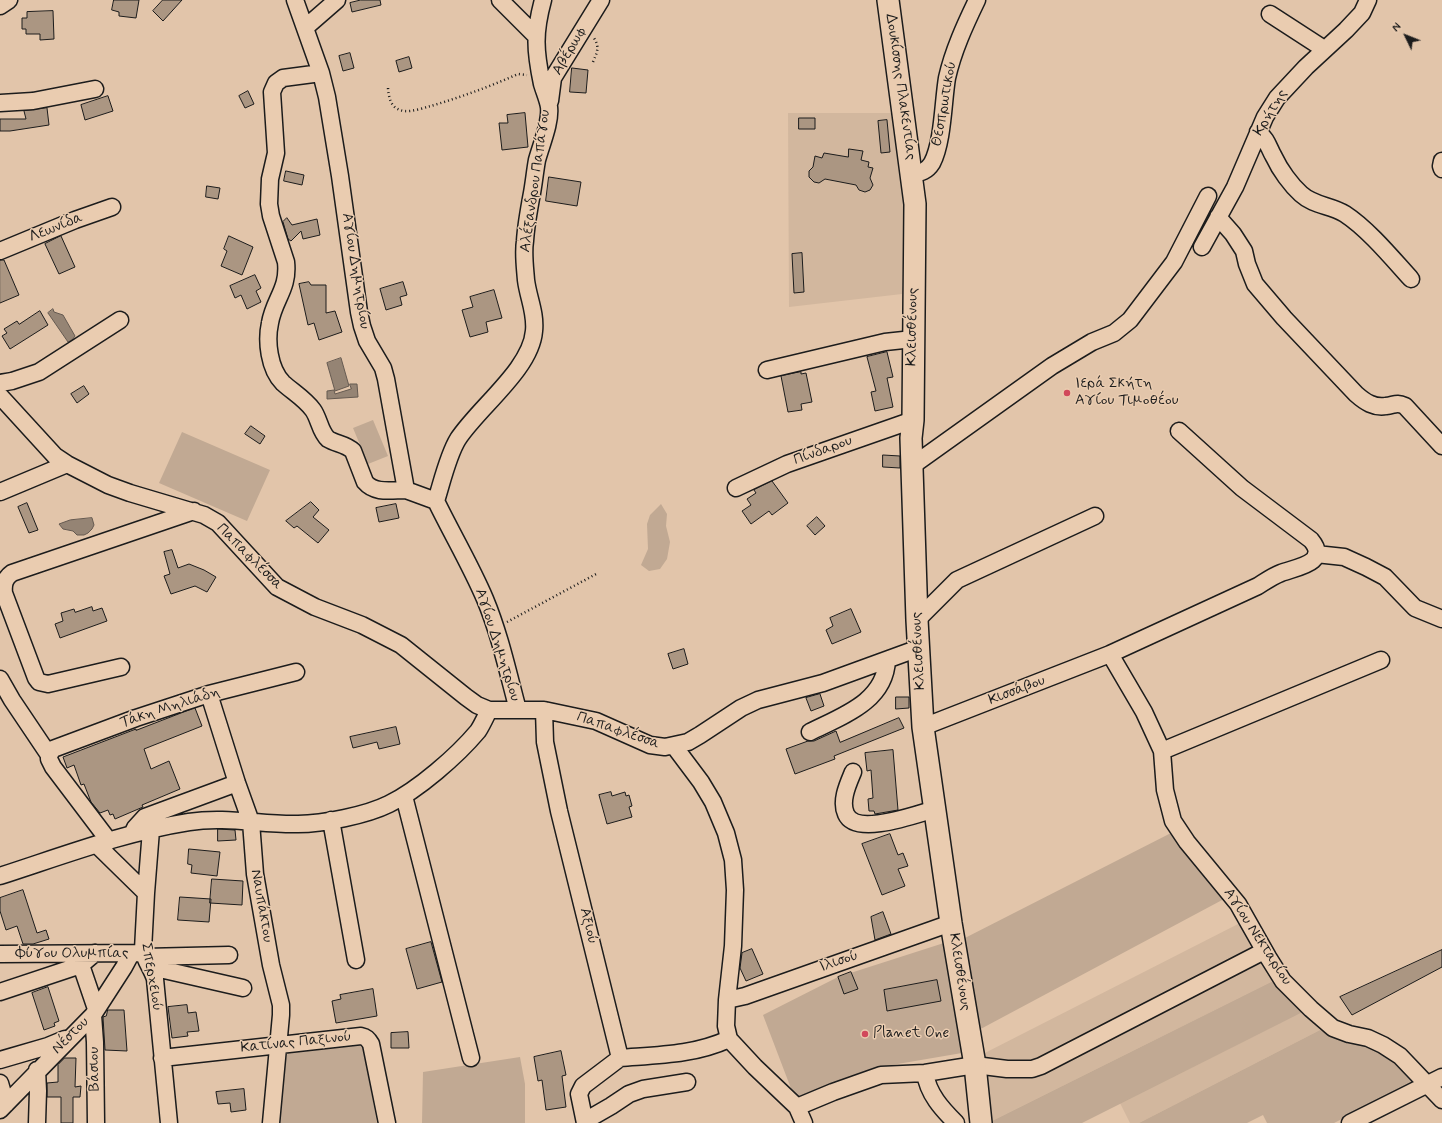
<!DOCTYPE html>
<meta charset="utf-8">
<style>
body{margin:0}
#map{position:relative;width:1442px;height:1123px;overflow:hidden;background:#e2c5aa;font-family:Mynerve,sans-serif}
canvas{display:block}
.north{position:absolute;left:1386px;top:16px;width:40px;height:40px;-webkit-text-stroke:3px #eaccb0;paint-order:stroke;rotate:313deg;font-size:11px;font-weight:700;line-height:16px;text-align:center;color:#1c1c1c}
.north::after{content:'';display:block;margin:auto;width:14px;height:18px;background:#1c1c1c;clip-path:polygon(50% 0,100% 100%,50% 72%,0 100%)}
</style>
<div id="map">
<canvas width="1442" height="1123"></canvas>
<div class="north">N</div>
</div>
<script>
const c = document.querySelector('canvas').getContext('2d');
c.lineJoin = 'round';
function paint(path, color) {
  c.fillStyle = color;
  c.fill(path, 'evenodd');
}
function strokePath(path, color, width, dash) {
  c.strokeStyle = color;
  c.lineWidth = width;
  c.lineCap = dash ? 'butt' : 'round';
  c.setLineDash(dash || []);
  c.stroke(path);
}
function drawText(font, color, halo, rows, align = 'center') {
  c.font = font + ' Mynerve,sans-serif';
  c.lineWidth = 3;
  c.setLineDash([]);
  c.textBaseline = 'middle';
  c.strokeStyle = halo;
  c.fillStyle = color;
  for (const [text, x, y, turn = 0] of rows) {
    c.save();
    c.translate(x, y);
    c.rotate((+turn || 0) * Math.PI / 180);
    c.textAlign = isNaN(turn) ? turn : align;
    if (halo) c.strokeText(text, 0, 0);
    c.fillText(text, 0, 0);
    c.restore();
  }
}
paint(new Path2D(`
 M788 113H891L903 202 902 294 789 307Z
 M1240 923 1254 944 1273 981 988 1123 977 1057Z
 M1303 1012 1320 1030 1139 1123H1130L1120 1103Z`), '#d2b79e');
paint(new Path2D(`
 M373 420 388 456 368 464 353 428Z
 M182 432 270 470 247 521 159 483Z
 M661 504 667 514 666 526 670 542 667 559 660 569 649 571 641 565 648 549 647 524 650 515Z
 M1171 833 1224 899 975 1032 961 940Z
 M947 942 962 1053 880 1067 795 1099 763 1015 838 977Z
 M1273 981 1303 1012 1082 1123H988Z
 M1320 1030 1336 1038 1362 1043 1389 1056 1419 1080 1334 1123H1267L1263 1115 1247 1123H1139Z
 M362 1042 377 1123H274L279 1082 289 1049Z
 M520 1057 525 1084V1123H422L423 1072Z`), '#c1a993');
const water = new Path2D(`
 M53 309 54 312 63 315 75 336 72 340 68 342 48 313Z
 M341 358 349 386 335 391 327 363Z
 M350 384H357L358 397 327 399V391L334 390 335 394 351 389Z
 M92 518 94 525 92 529 88 533 84 535H77L73 531 63 529 59 524 70 520Z`);
paint(water, '#958474');
strokePath(water, '#655a51', 1);
const building = new Path2D(`
 M114 0H139L136 18 119 16V12L112 10Z
 M163 0H182L163 21 153 11Z
 M361 0H380L381 5 352 12 350 3Z
 M53 11 54 39 40 40V34H26V29H22V18H27V12Z
 M350 53 354 68 343 71 339 56Z
 M409 57 412 68 399 72 396 61Z
 M572 68 588 70 586 93 570 92Z
 M248 91 254 104 245 108 239 96Z
 M108 96 113 111 85 120 81 105Z
 M47 108 49 125 10 131H0V119H26L24 111Z
 M525 113 528 147 502 150 499 123H508L507 115Z
 M799 118H815V129H799Z
 M887 120 890 152 881 153 878 121Z
 M849 149 863 151 861 160 869 162 868 167 873 168 870 178 873 185 870 190 865 192 859 190 856 185 825 179 819 183 814 182 809 177V171L813 167 815 156 822 158 824 153 848 157Z
 M286 171 304 175 302 185 284 181Z
 M549 177 581 182 577 206 546 201Z
 M207 186 220 188 218 199 206 197Z
 M287 218 292 225 317 219 320 235 303 239 301 231 291 241 288 239 283 222Z
 M61 236 75 267 59 274 45 244Z
 M229 236 253 247 242 275 221 266 227 251 224 249Z
 M802 253 804 292 794 293 792 254Z
 M0 260H4L19 295 0 303Z
 M255 275 261 288 256 291 261 302 247 309 241 295 235 298 230 286Z
 M309 282 311 285H326V313L335 311 342 332 319 340 314 323 308 325 299 284Z
 M403 282 407 295 400 297 402 305 386 310 380 289Z
 M494 290 502 318 486 322 488 332 470 337 462 310 473 307 470 297Z
 M40 311 48 325 10 349 2 336 7 333 4 329 17 321 19 324Z
 M887 352 893 377 887 378 893 407 875 411 871 392 876 391 867 357Z
 M801 372V374L806 373 812 402 801 404 802 410 788 412 781 376Z
 M84 386 89 394 77 403 71 394Z
 M251 426 265 436 260 444 245 434Z
 M883 455 900 456V468L883 467Z
 M772 481 788 503 772 515 769 511 751 524 742 511 751 505 747 499 756 493 754 490Z
 M311 502 319 510 313 517 329 530 318 543 297 526 294 528 286 521Z
 M27 503 38 530 29 533 18 507Z
 M396 504 399 518 379 522 376 508Z
 M817 517 825 526 815 535 807 526Z
 M172 550 178 568 189 564 204 570 216 577 207 592 195 586 171 594 164 576 170 574 164 552Z
 M92 607 93 611 102 608 107 621 60 638 55 624 63 621 61 613 74 609 75 612Z
 M851 609 861 632 832 644 826 630 833 626 830 618Z
 M684 649 688 664 673 669 668 654Z
 M820 694 824 706 811 711 806 698Z
 M896 697H909V708L896 709Z
 M195 708 202 726 144 749 151 769 169 761 180 789 142 805 143 807 115 819 113 814 110 815 108 810 100 813 91 802 84 784 81 785 74 765 67 768 63 757 136 729V730Z
 M899 718 904 728 834 756 835 759 795 774 786 749 808 741H814L836 731 840 742Z
 M396 727 400 744 379 749 377 742 353 748 350 737Z
 M893 750 898 810 875 814 874 811H869L868 799 873 798 871 770 867 771 865 753Z
 M611 792 612 796 625 792 626 796 629 795 632 806 629 807 632 817 607 824 599 795Z
 M218 829 235 830 236 840 218 841Z
 M890 834 898 855 903 853 908 866 898 869 905 886 882 895 862 844Z
 M189 849 220 852 217 876 191 873 192 865 188 864Z
 M212 879 243 881 242 905 210 903Z
 M23 890 37 933 46 930 49 939 33 944H23L17 926 6 930 0 911V898Z
 M180 897 211 899 209 922 178 920Z
 M883 912 891 934 875 940 871 917Z
 M431 942 442 982 417 989 406 949Z
 M752 949 763 974 746 981 740 968 742 953Z
 M1442 950V967L1352 1015 1340 997Z
 M851 972 858 989 844 994 838 977Z
 M937 980 941 1001 887 1011 884 990Z
 M48 987 59 1021 54 1023 55 1026 44 1030 32 993Z
 M373 989 377 1016 336 1023 332 1001 341 999 340 995Z
 M187 1005 188 1013 196 1012 199 1031 187 1032 188 1036 172 1038 168 1007Z
 M108 1010H124L127 1051 105 1050 103 1017 106 1016Z
 M408 1032 409 1048H391V1033Z
 M561 1051 566 1075 562 1076 566 1107 546 1110 542 1080 538 1081 534 1057Z
 M65 1058H76L75 1087 81 1086 80 1097H73V1123H61V1097H47V1083L58 1082V1065Z
 M244 1089 246 1110 231 1112 230 1103 218 1104 216 1092Z`);
paint(building, '#ab9682');
strokePath(building, '#1c1c1c', 1);
const minor = new Path2D(`
 M295 0 321 73 327 97 340 176 359 312 362 326 367 341 383 368 386 379 406 490 436 501C452 534 471 566 485 599 500 635 508 673 518 710
 M500 0 536 36
 M0 6 9 0
 M1270 14 1324 49
 M306 27 337 0
 M321 73 283 78 276 83 272 92 276 153 270 179 269 204 271 216 286 262C289 289 274 299 270 323 266 341 269 369 283 383 293 392 305 399 313 410 319 418 320 432 328 439 336 444 346 444 353 451L365 482C375 494 392 490 406 490
 M550 101 553 78 601 0
 M0 103 33 101 95 89
 M1258 132C1268 140 1268 147 1274 157 1280 170 1291 185 1301 194 1314 206 1331 205 1345 214 1368 229 1392 258 1411 279
 M1442 161 1441 166 1442 169
 M912 174C921 173 927 171 932 163 943 142 943 102 947 78 953 51 965 25 977 0
 M1218 217 1233 234 1244 251 1247 264 1255 284 1284 318 1356 394C1365 402 1374 408 1386 406 1395 405 1396 402 1405 406L1442 446
 M1202 247 1235 187 1265 117 1277 98 1306 67 1346 30 1362 13 1368 0
 M0 251 75 220 112 207
 M767 370 885 342 913 339
 M0 383 12 381 39 372 120 320
 M0 396 55 456 67 464 108 485 130 493 204 515 218 523 277 587 315 607 362 625 401 645 466 697 477 705 489 710H544L596 721 650 745 665 747 688 742 700 735 741 708 758 700 823 683 919 648
 M912 466 1052 366 1092 342 1114 333 1130 320 1174 262 1208 196
 M736 488 787 464 913 420
 M0 492 67 464
 M436 501C442 482 448 455 458 439 479 407 531 369 534 331 536 313 528 297 526 280 525 267 523 253 525 241 526 225 529 209 532 193 534 182 535 171 537 160 541 145 551 122 549 107 548 100 544 91 542 84 535 50 534 33 543 0
 M1316 554 1344 557 1366 567 1385 577 1415 608 1442 619
 M917 620 957 580 1095 516
 M1110 654 1144 712 1162 751 1165 790 1173 821 1187 842 1238 904 1268 957 1283 981 1311 1009 1333 1028 1349 1034 1368 1038 1383 1045 1400 1056 1442 1100
 M121 667 48 684 39 682 36 678 4 593C3 584 5 578 12 573L194 511
 M0 679 12 700 49 755V759L53 767 109 841
 M209 694 237 783 251 822 255 874 271 965 281 1005V1015L271 1123
 M544 710 545 742 559 811 620 1058
 M923 727 1110 654 1258 586C1266 581 1273 576 1281 573 1297 567 1330 563 1311 540L1242 488 1179 431
 M810 732C842 716 885 702 887 660
 M674 746 701 782 713 802 726 833 733 860 735 890 733 946 727 1000 726 1026 729 1039 755 1067 797 1107 804 1123
 M1162 751 1381 660
 M49 755 53 749 136 718 209 694 296 672
 M853 772C848 784 840 801 846 814 856 837 917 814 935 809
 M404 796 471 1058
 M331 820 356 960
 M151 830 146 893 143 950C145 961 152 969 155 979L169 1123
 M132 834 135 828 145 817 237 783
 M97 845 146 893
 M0 876C62 856 125 832 189 822 226 816 262 825 298 824 323 824 367 815 389 804 418 790 457 756 478 731 482 725 486 716 489 710
 M0 954 140 953
 M145 957 229 955
 M81 965 96 1009
 M151 967 243 988
 M0 992 81 965 95 953
 M727 1000 745 996 951 923
 M93 1015 95 1042 96 1123
 M162 1058 361 1036C366 1037 368 1039 371 1044L387 1123
 M620 1058C659 1055 694 1055 729 1039
 M0 1060 48 1046 65 1039
 M925 1073C928 1094 942 1109 956 1123
 M0 1083 6 1104
 M797 1107 833 1092 881 1075 925 1073 975 1065 1007 1069H1032L1041 1066 1264 951
 M0 1110 93 1015 124 967 131 954
 M585 1121 611 1106 629 1094 643 1089 687 1082
 M37 1123 38 1091 37 1070
 M585 1123 579 1094 583 1086 620 1058
 M1350 1123 1442 1077`);
const major = new Path2D(`
 M888 0 915 204 913 420 911 438 917 620 923 727 951 923 975 1065 981 1123`);
strokePath(minor, '#1c1c1c', 19);
strokePath(major, '#1c1c1c', 24);
strokePath(new Path2D(`
 M593 62C597 52 600 48 594 38
 M388 88C389 99 391 109 404 111 412 112 423 108 431 106 461 97 489 87 518 74L527 75
 M507 622 598 573`), '#1c1c1c', 2.5, [1, 3]);
strokePath(minor, '#eaccb0', 16);
strokePath(major, '#eaccb0', 21);
for (const [x, y, r, color] of [
 [1067,393,4,"#d1495b"],
 [865,1034,4,"#d1495b"]
]) {
  const dot = new Path2D();
  dot.arc(x, y, r, 0, 2 * Math.PI);
  c.fillStyle = color;
  c.fill(dot);
  strokePath(dot, '#eaccb0', 1.5);
}
drawText('15px', '#1c1c1c', '#eaccb0', [
 ["Αβέρωφ",570,51,-60],
 ["Δουκίσσης Πλακεντίας",900,87,82],
 ["Θεσπρωτικού",945,104,-80],
 ["Κρήτης",1271,113,-59],
 ["Αλέξανδρου Παπάγου",536,181,-82],
 ["Λεωνίδα",56,228,-22],
 ["Αγίου Δημητρίου",355,271,81],
 ["Κλεισθένους",913,327,-89],
 ["Πίνδαρου",823,451,-20],
 ["Παπαφλέσσα",249,557,45],
 ["Αγίου Δημητρίου",497,645,72],
 ["Κλεισθένους",919,651,-93],
 ["Κισσάβου",1017,691,-21],
 ["Τάκη Μηλιάδη",170,708,-18],
 ["Παπαφλέσσα",618,731,19],
 ["Ναυπάκτου",261,906,80],
 ["Αξιού",588,926,76],
 ["Αγίου Νεκταρίου",1257,937,57],
 ["Φύγου Ολυμπίας",72,954],
 ["Ιλισού",839,962,-19],
 ["Κλεισθένους",959,972,81],
 ["Σπερχειού",151,977,80],
 ["Νέστου",71,1036,-45],
 ["Κατίνας Παξινού",296,1043,-6],
 ["Βάσιου",95,1069,-91]
]);
drawText('15px', '#1c1c1c', '#eaccb0', [
 ["Ιερά Σκήτη",1075,384],
 ["Αγίου Τιμοθέου",1075,401],
 ["Planet One",873,1034]
], 'left');
</script>
